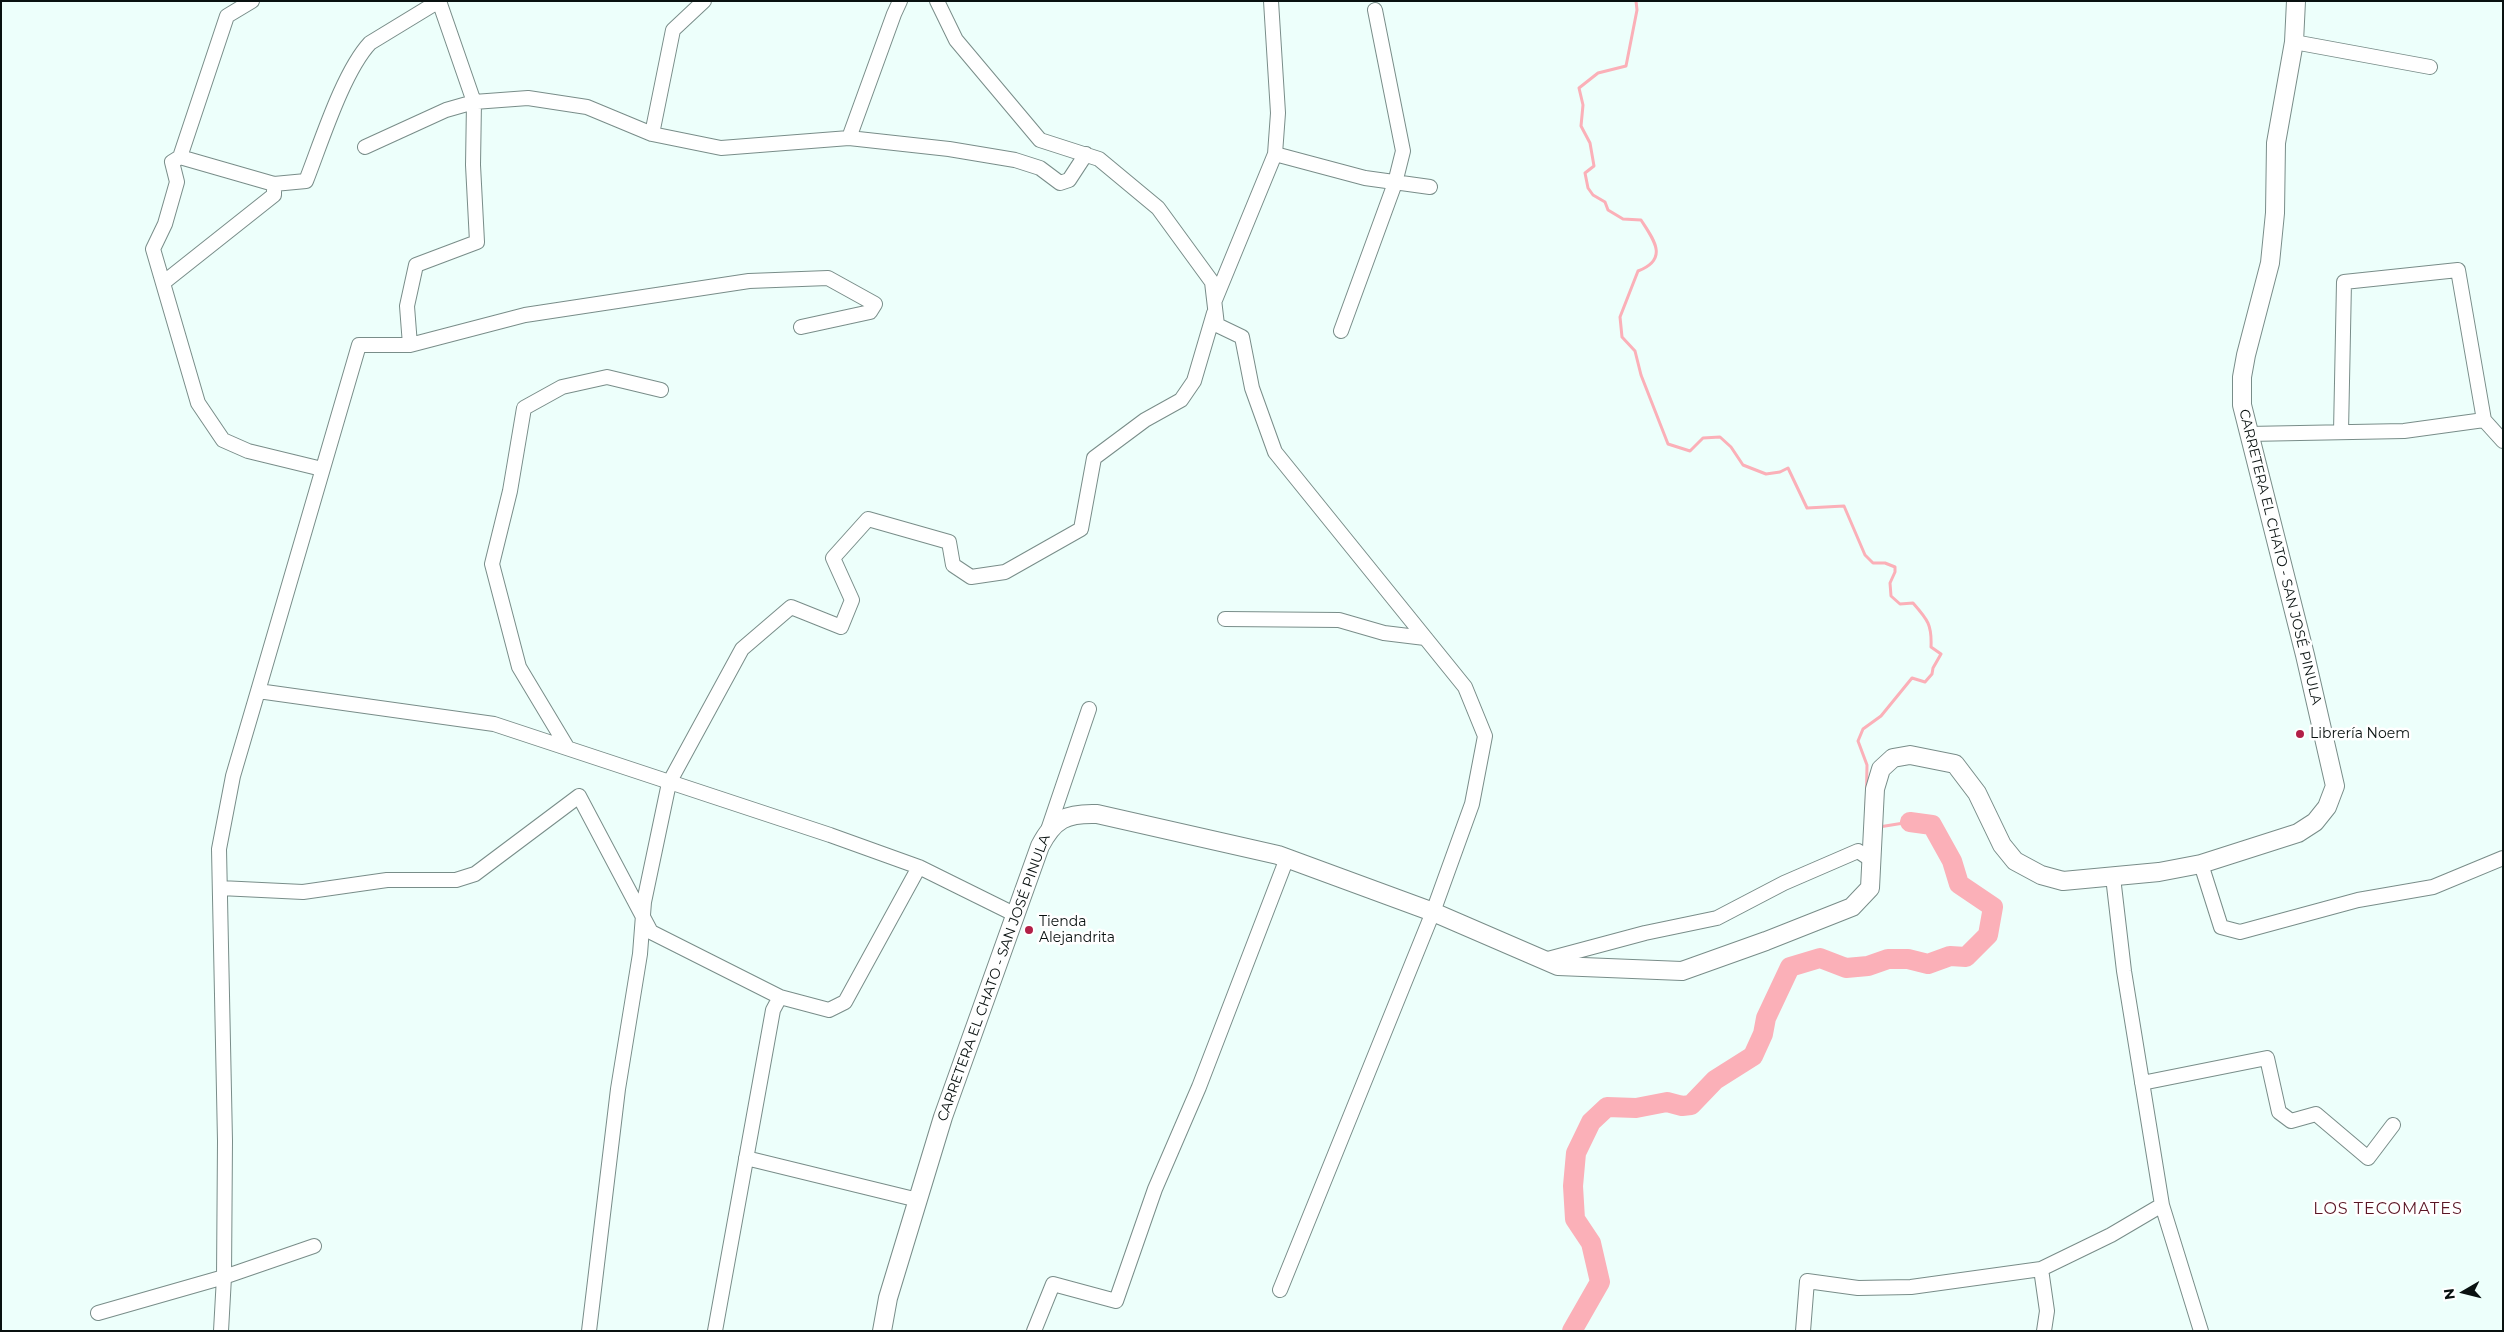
<!DOCTYPE html>
<meta charset="utf-8">
<style>
body{margin:0}
#map{position:relative;width:2504px;height:1332px;overflow:hidden;background:#edfffb;font-family:Montserrat,sans-serif}
canvas{display:block}
.frame{position:absolute;inset:0;border:2px solid #091110;pointer-events:none}
.north{position:absolute;left:2439px;top:1267px;width:50px;height:50px;-webkit-text-stroke:4px #fff;paint-order:stroke;rotate:262deg;font-size:14px;font-weight:700;line-height:20px;text-align:center;color:#091110}
.north::after{content:'';display:block;margin:auto;width:18px;height:22px;background:#091110;clip-path:polygon(50% 0,100% 100%,50% 72%,0 100%)}
</style>
<div id="map">
<canvas width="2504" height="1332"></canvas>
<div class="frame"></div>
<div class="north">N</div>
</div>
<script>
const c = document.querySelector('canvas').getContext('2d');
c.lineJoin = 'round';
function strokePath(path, color, width, dash) {
  c.strokeStyle = color;
  c.lineWidth = width;
  c.lineCap = dash ? 'butt' : 'round';
  c.setLineDash(dash || []);
  c.stroke(path);
}
function drawText(font, color, halo, rows, align = 'center') {
  c.font = font + ' Montserrat,sans-serif';
  c.lineWidth = 5;
  c.setLineDash([]);
  c.textBaseline = 'middle';
  c.strokeStyle = halo;
  c.fillStyle = color;
  for (const [text, x, y, turn = 0] of rows) {
    c.save();
    c.translate(x, y);
    c.rotate((+turn || 0) * Math.PI / 180);
    c.textAlign = isNaN(turn) ? turn : align;
    if (halo) c.strokeText(text, 0, 0);
    c.fillText(text, 0, 0);
    c.restore();
  }
}
strokePath(new Path2D(`
 M1636 1 1637 10 1626 66 1598 73 1579 88 1583 105 1581 126 1590 143 1594 166 1585 173 1588 188 1593 195 1605 202 1608 210 1623 219 1641 220C1654 240 1669 259 1638 271L1620 317 1622 337 1635 351 1641 375 1668 444 1690 451 1703 438 1720 437 1731 447 1743 465 1766 474 1780 472 1788 468 1807 508 1844 506 1865 555 1873 563H1885L1895 567V572L1890 583 1891 596 1900 604 1913 603C1928 620 1932 625 1931 647L1941 654 1933 668 1932 674 1925 682 1912 678 1881 716 1863 729 1858 741 1867 765 1866 818
 M1879 827 1910 822`), '#fbb0b8', 3);
strokePath(new Path2D(`
 M1572 1331 1600 1282 1591 1243 1575 1219 1573 1186 1576 1153 1591 1122 1607 1107 1636 1108 1667 1102 1682 1106 1691 1105 1715 1080 1753 1056 1763 1034 1766 1018 1790 967 1820 958 1846 968 1868 966 1888 959H1908L1928 964 1950 956 1966 957 1988 935 1993 907 1959 884 1952 861 1932 825 1910 822`), '#fbb0b8', 20);
const minor = new Path2D(`
 M252 1 227 16 180 157 172 162 177 182 165 224 153 249 198 403 223 440 248 451 322 469
 M937 1 956 40 1040 140 1099 159 1158 208 1212 282 1217 325 1242 337 1252 388 1275 452 1465 687 1485 736 1472 804 1433 912 1280 1290
 M1271 1 1278 113 1275 154
 M2294 42 2430 67
 M652 134 673 30 704 1
 M849 138 894 14 900 1
 M365 147 446 110 474 102 528 98 587 107 652 134 721 148 849 138 949 149 1015 160 1040 168 1060 183 1069 180 1086 154
 M180 157 274 184 306 181C321 143 343 72 370 43L439 1
 M163 283 274 195V184
 M1215 300 1275 154 1365 178 1430 187
 M1341 331 1395 183 1403 151 1375 10
 M410 345 525 315 749 281 828 278 875 304 870 312 801 327
 M2341 432 2344 282 2458 270 2484 420 2503 441
 M2248 434 2404 431 2484 420
 M1225 619 1339 620 1384 633 1425 638
 M258 691 359 345H410L407 306 416 265 477 242 473 165 474 102 439 1
 M567 747 519 667 492 564 510 491 524 408 562 387 607 377 661 390
 M1049 827 1089 709
 M2201 864 2221 927 2240 932 2358 900 2433 887 2503 858
 M2113 877 2124 971 2162 1205 2201 1331
 M220 888 303 892 387 880H456L475 874 579 796 651 932 780 997
 M1544 960 1645 933 1717 918 1784 883 1858 851 1873 861
 M2142 1083 2267 1058 2279 1112 2291 1121 2316 1114 2368 1158 2393 1125
 M746 1158 918 1200
 M2041 1269 2047 1311 2044 1331
 M98 1313 224 1277 314 1246
 M221 1331 224 1277 225 1141 219 849 233 776 258 691 494 724 830 835 919 867 1016 915
 M589 1331 618 1089 640 954 644 902 669 783 742 649 791 607 841 627 852 600 833 558 868 519 949 542 953 565 971 577 1005 572 1081 529 1094 458 1145 420 1181 400 1194 381 1214 313
 M715 1331 773 1010 780 997 829 1010 845 1002 919 867
 M1034 1331 1053 1284 1116 1301 1155 1189 1199 1087 1287 858
 M1803 1331 1807 1281 1858 1288 1911 1287 2041 1269 2111 1235 2162 1205`);
const major = new Path2D(`
 M882 1331 888 1298 943 1117 1040 846C1054 819 1066 813 1097 814L1278 855 1433 912 1558 966 1682 971 1766 941 1852 907 1870 888 1875 789 1881 769 1893 758 1910 755 1955 764 1977 793 2002 845 2015 861 2041 875 2063 881 2159 872 2201 864 2298 833 2315 822 2327 807 2335 786 2305 655 2242 405V377L2246 355 2270 263 2275 213 2276 143 2294 42 2296 1`);
strokePath(minor, '#798d89', 16);
strokePath(major, '#798d89', 20);
strokePath(minor, '#fff', 14);
strokePath(major, '#fff', 18);
for (const [x, y, r, color] of [
 [2300,734,5,"#b22047"],
 [1029,930,5,"#b22047"]
]) {
  const dot = new Path2D();
  dot.arc(x, y, r, 0, 2 * Math.PI);
  c.fillStyle = color;
  c.fill(dot);
  strokePath(dot, '#fff', 2);
}
drawText('14px', '#091110', '#fff', [
 ["CARRETERA EL CHATO - SAN JOSÉ PINULA",2280,557,76],
 ["CARRETERA EL CHATO - SAN JOSÉ PINULA",994,978,-70]
]);
drawText('14px', '#091110', '#fff', [
 ["Librería Noem",2310,734],
 ["Tienda",1039,922],
 ["Alejandrita",1039,938]
], 'left');
c.letterSpacing = '1px';
drawText('16px', '#5a1524', '#fff', [
 ["LOS TECOMATES",2388,1209]
]);
c.letterSpacing = '0px';
</script>
